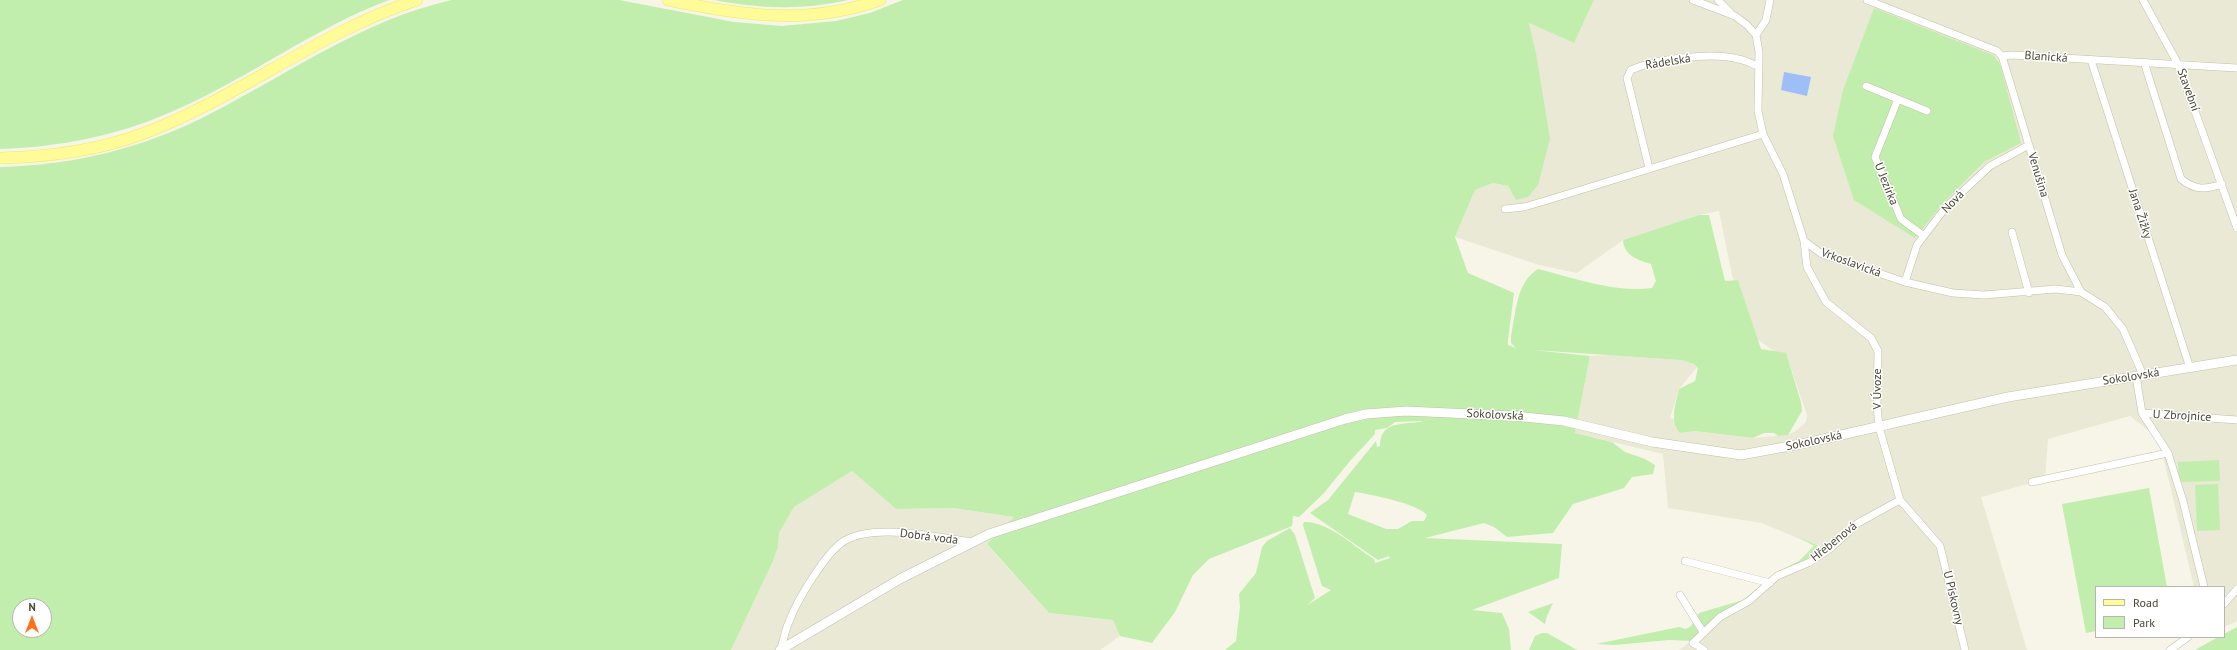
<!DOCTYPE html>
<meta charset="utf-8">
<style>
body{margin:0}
#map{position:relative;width:2237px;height:650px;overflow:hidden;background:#f6f5e8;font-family:"PT Sans",sans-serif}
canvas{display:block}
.legend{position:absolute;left:2095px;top:586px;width:130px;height:52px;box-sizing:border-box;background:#fff;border:1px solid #b7b5af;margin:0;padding:5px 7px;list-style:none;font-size:12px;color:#4a4736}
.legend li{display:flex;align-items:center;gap:8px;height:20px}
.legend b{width:20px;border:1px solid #b7b5af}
.north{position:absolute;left:12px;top:598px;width:40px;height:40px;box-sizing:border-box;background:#fff;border:1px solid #b7b5af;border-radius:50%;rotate:0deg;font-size:11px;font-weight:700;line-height:16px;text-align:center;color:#4a4736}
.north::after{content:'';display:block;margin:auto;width:14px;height:18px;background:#ff7116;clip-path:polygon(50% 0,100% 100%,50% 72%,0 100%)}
</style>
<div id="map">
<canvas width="2237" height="650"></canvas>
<ul class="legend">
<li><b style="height:5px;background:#fffb98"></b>Road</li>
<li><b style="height:11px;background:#c1eead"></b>Park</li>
</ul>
<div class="north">N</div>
</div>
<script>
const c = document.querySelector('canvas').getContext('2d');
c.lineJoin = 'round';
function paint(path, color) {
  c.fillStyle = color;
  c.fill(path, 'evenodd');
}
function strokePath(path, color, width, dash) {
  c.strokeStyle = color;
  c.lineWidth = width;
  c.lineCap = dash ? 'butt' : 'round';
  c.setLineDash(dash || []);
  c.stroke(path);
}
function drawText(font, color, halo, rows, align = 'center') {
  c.font = font + ' "PT Sans",sans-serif';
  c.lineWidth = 3;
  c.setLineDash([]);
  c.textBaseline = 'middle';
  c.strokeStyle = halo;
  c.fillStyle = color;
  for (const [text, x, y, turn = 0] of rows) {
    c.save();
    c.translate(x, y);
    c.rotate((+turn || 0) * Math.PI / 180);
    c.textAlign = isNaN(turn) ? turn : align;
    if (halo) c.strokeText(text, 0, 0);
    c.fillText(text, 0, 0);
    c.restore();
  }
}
paint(new Path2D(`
 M1594 0H2237V621L2224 627V587H2194L2159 439 2130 416 2048 439 2045 479 1981 497 2027 650H1679L1821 548 1762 523 1668 508 1663 454 1575 433 1590 356 1610 355 1681 360 1694 364 1697 367 1679 389 1670 418 1674 419 1680 433 1695 431 1753 438 1788 435 1796 431 1806 422 1807 415 1786 354 1775 352 1757 339 1738 280H1734L1732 275 1719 211 1699 215 1623 240 1577 273 1539 265 1455 237 1475 190 1493 183 1508 186 1516 200 1536 53 1529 23 1574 43Z
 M852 471 896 509 953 508 1014 517 987 545 1049 613 1113 620 1120 636 1100 650H731L773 561 778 547 779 533 794 507Z`), '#eae9d5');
paint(new Path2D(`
 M0 0H389C312 29 246 80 171 112 116 136 60 147 0 149Z
 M452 0H619L734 22 782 26 836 21 870 13 903 0H1594L1574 43 1529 23 1536 53 1550 139 1538 185 1528 197 1516 200 1508 186 1493 183 1475 190 1455 237 1468 273 1514 293 1508 340V345L1516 348 1511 343V336C1516 313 1516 282 1538 269 1575 278 1614 293 1652 288L1656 281 1651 264C1638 260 1624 256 1623 240L1699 215H1709L1725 281 1738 280 1761 349 1786 353 1801 402 1802 411 1788 435 1778 436 1774 433H1764L1753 438 1695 431 1680 433C1669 421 1676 403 1679 389L1695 381 1698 368 1694 364 1681 360 1533 350 1590 356 1575 433 1612 442 1625 452 1645 459 1655 465 1653 474 1632 477 1624 488 1573 504 1553 533 1507 537 1494 527 1484 523 1425 538 1562 544 1559 578 1472 610 1502 613 1509 629 1511 650H1225L1236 641 1240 607 1239 594 1256 573 1262 547 1267 541 1290 528 1295 535 1315 598 1306 606 1331 590 1322 586 1303 525 1304 522C1330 522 1353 546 1374 559L1375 563 1390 558 1389 556 1378 560 1310 513 1328 500 1376 441 1377 447 1380 446C1380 418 1408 426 1424 421L1395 422 1387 428 1375 430V434L1350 461 1324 493 1299 517 1293 516 1292 526 1209 559 1193 575 1175 612 1152 643 1120 636 1113 620 1049 613 987 544 1014 517 953 508 896 509 852 471 794 507 779 533 778 547 773 561 731 650H0V167C73 165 141 149 206 116 287 75 362 20 452 0ZM1355 492C1373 495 1416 503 1427 515L1424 521H1412L1398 529H1386L1348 514ZM20 606H44V630H20Z
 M714 0H848C803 10 760 9 714 0Z
 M1874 8 1993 55 2000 64 2021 143 1984 162 1944 202 1915 238 1854 200 1833 136 1843 90Z
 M2219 460 2220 481 2179 482 2178 462Z
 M2218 484 2220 530 2197 531 2195 485Z
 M2149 488 2167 587H2096V631L2086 633 2062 504Z
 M1797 536 1822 548 1693 641 1669 640 1614 645 1596 644 1679 627 1686 629 1691 626 1699 613 1743 600 1777 572 1799 561 1814 546Z
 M1553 603 1547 616 1545 624 1528 612Z
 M2237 627V650H2195L2218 637H2224V634Z
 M1542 633H1547L1577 650H1529L1535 636Z`), '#c1eead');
paint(new Path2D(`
 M1784 72 1811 77 1807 96 1781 90Z`), '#9ebef8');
const minor = new Path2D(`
 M1693 0 1735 16 1747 25 1756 35 1759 52 1758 111 1763 134 1783 174 1804 241 1822 254 1905 282 1953 293 1984 295 2056 289 2081 292 2105 307 2123 329 2143 375
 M1718 0 1730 12
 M1867 0 1997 51 2002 56 2062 255 2081 292
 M2143 0 2178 64 2237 228
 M1756 35 1766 20 1770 0
 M2002 56 2012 55 2237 68
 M2091 60 2190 368
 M2144 62 2181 179C2195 190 2205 190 2222 184
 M1866 86 1927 111
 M1898 99 1875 157 1901 219 1924 236
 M1649 168 1627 78 1631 70C1655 59 1711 52 1738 59 1745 60 1752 64 1758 66
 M1505 209 1524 207 1548 200 1763 134
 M2012 232 2029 293
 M1804 241 1807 267 1826 302 1871 338 1878 351 1877 406 1879 427 1900 500 1940 546 1965 650
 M1905 282 1917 245 1946 207 1990 166 2029 145
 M2136 376 2142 413 2237 420
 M2142 413 2168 453 2183 501 2204 587
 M2032 482 2168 453
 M1685 561 1770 583
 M1680 595 1703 632
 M2224 604 2237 589
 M781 648C784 639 785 630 789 622 796 602 826 552 844 541 875 523 937 537 971 542
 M1704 650 1693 643 1720 617 1749 601 1777 576 1810 562 1832 547 1858 523 1900 500
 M2170 650 2188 637`);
const tertiary = new Path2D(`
 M780 650 900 579 989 534 1345 419 1366 414 1406 411 1514 416 1564 421 1652 442 1741 455 1806 443 2008 397 2237 360`);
const primary = new Path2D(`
 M668 0C743 15 805 26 880 0
 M0 158C49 157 96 151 142 134 238 98 319 32 417 0`);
strokePath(minor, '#c2c0a9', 8);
strokePath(tertiary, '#c2c0a9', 10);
strokePath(primary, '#f1e85b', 12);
strokePath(minor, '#fff', 7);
strokePath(tertiary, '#fff', 9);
strokePath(primary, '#fffb98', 11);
drawText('12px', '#4a4736', '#fff', [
 ["Blanická",2046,57,4],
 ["Rádelská",1668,62,-9],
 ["Stavební",2188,90,70],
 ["Venušina",2038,175,73],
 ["U Jezírka",1886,184,68],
 ["Nová",1953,202,-46],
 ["Jana Žižky",2140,214,72],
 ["Vrkoslavická",1851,263,20],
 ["Sokolovská",2131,377,-9],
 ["V Úvoze",1878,389,-90],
 ["Sokolovská",1495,415,3],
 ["U Zbrojnice",2182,416,3],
 ["Sokolovská",1814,441,-12],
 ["Dobrá voda",929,537,7],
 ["Hřebenová",1834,542,-39],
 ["U Pískovny",1953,598,77]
]);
</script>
